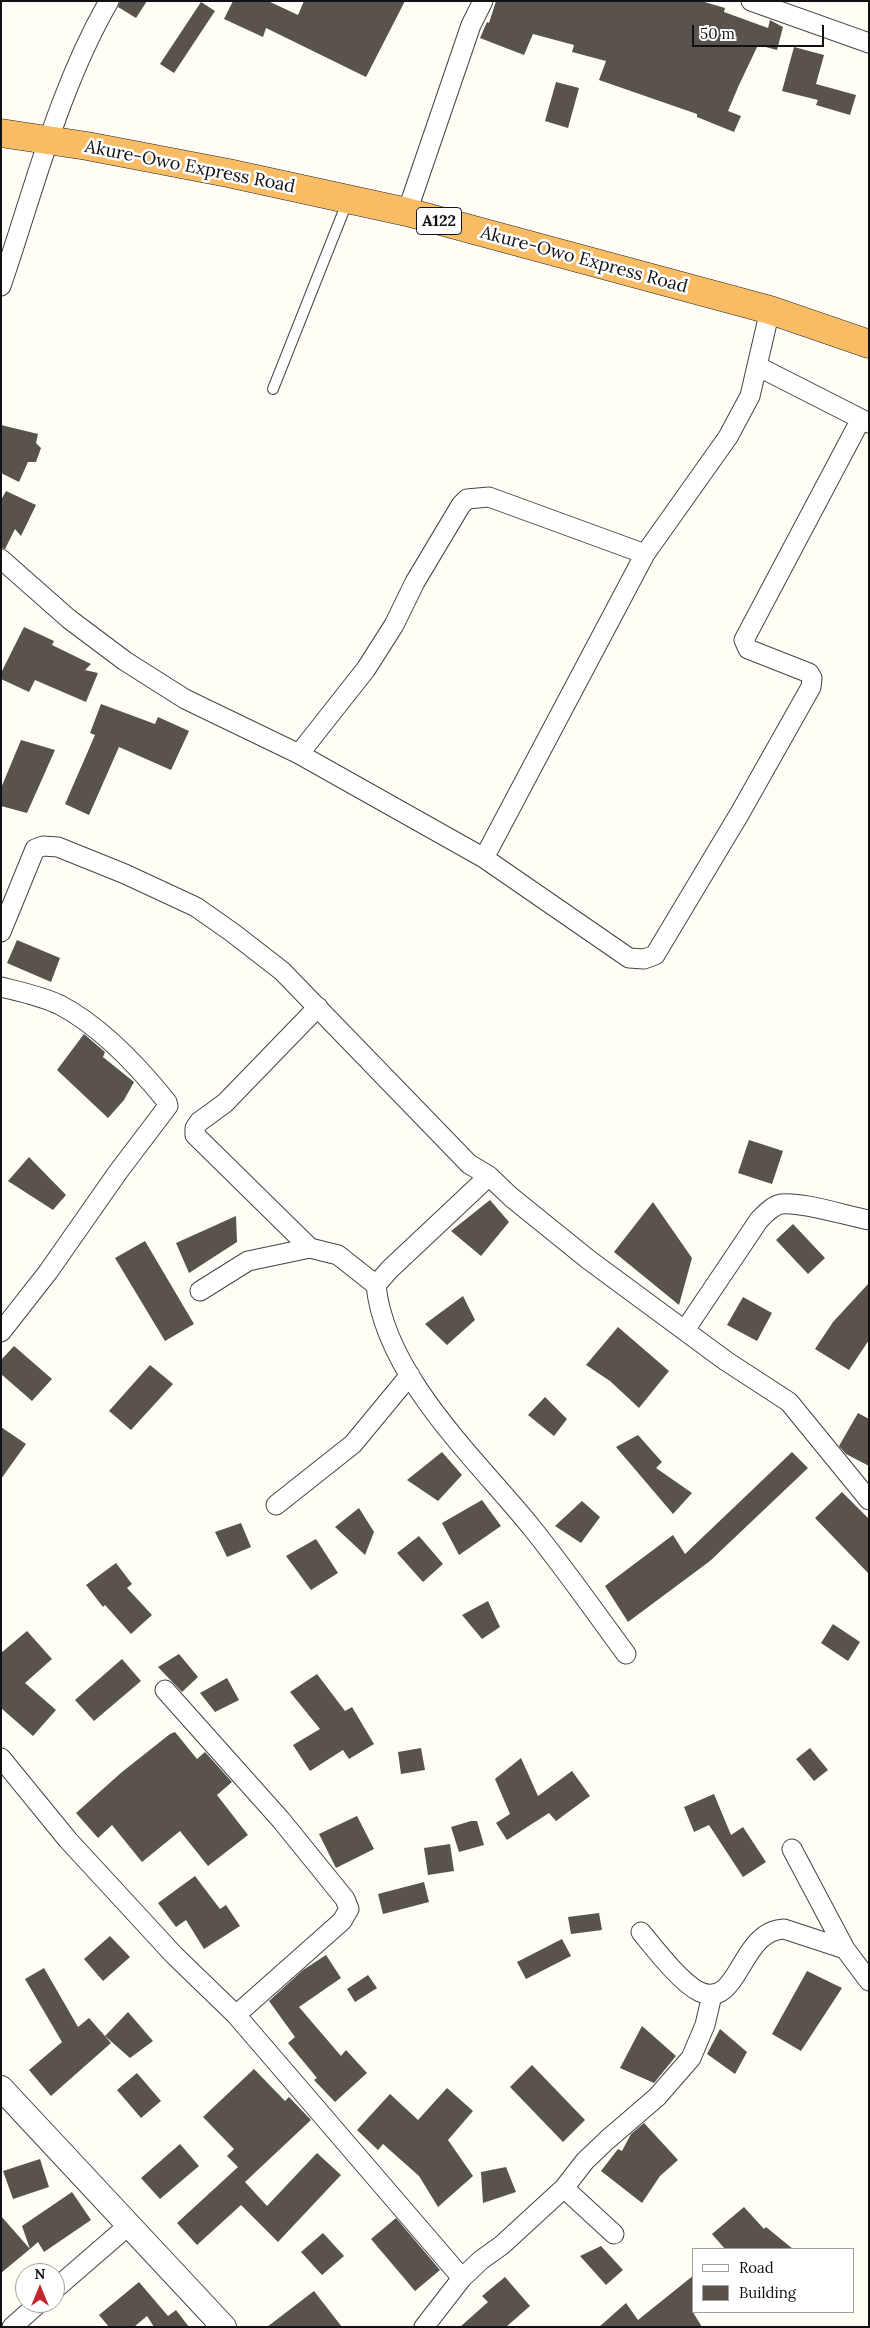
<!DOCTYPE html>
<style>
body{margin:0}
#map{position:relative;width:870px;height:2328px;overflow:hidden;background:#fffdf5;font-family:Lora,serif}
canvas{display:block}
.frame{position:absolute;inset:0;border:2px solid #111;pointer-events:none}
.legend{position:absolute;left:692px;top:2248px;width:162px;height:65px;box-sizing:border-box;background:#fff;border:1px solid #a0a0a0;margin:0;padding:6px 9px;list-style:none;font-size:15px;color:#111}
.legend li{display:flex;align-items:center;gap:10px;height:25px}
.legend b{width:25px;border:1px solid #a0a0a0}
.north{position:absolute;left:15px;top:2263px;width:50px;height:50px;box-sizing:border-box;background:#fff;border:1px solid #a0a0a0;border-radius:50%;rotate:0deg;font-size:14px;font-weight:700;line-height:20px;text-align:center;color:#111}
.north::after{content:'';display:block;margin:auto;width:18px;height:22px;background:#c4262e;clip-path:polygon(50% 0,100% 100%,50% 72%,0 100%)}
.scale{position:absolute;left:692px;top:25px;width:132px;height:22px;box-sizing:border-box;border:2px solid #111;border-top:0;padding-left:6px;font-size:15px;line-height:18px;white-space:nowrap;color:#111;-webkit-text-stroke:4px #fff;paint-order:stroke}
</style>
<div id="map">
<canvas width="870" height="2328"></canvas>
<div class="frame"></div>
<ul class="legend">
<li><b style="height:6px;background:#fff"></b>Road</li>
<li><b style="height:14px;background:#5a524d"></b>Building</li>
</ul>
<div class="north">N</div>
<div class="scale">50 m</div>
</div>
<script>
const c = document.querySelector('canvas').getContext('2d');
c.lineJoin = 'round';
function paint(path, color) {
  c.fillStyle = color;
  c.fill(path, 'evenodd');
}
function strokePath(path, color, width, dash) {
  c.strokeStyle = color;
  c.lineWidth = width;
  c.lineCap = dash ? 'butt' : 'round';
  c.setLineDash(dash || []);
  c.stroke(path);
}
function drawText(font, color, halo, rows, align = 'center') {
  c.font = font + ' Lora,serif';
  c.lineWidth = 5;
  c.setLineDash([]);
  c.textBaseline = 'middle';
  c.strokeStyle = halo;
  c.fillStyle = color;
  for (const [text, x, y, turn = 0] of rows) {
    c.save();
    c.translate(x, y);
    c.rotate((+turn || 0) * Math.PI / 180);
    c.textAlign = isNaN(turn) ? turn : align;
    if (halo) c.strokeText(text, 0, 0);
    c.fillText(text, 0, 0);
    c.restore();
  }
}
paint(new Path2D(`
 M120 1H147L136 18 118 7Z
 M233 1H268L298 15 304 1H405L366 77 266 28 263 37 224 19Z
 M496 1H701L725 8 724 12 768 28 770 20 783 27 777 50 758 45 739 85 728 111 741 116 734 132 697 117V114L599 80 606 61 572 52 574 45 533 34 524 55 480 38 487 22 489 23Z
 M201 2 215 11 174 73 160 64Z
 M794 47 824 55 816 84 856 95 850 115 816 105 818 100 782 91Z
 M556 82 579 88 568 128 545 121Z
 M1 425 38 434 36 443 41 448 36 462H28L19 482 1 473Z
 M6 491 36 505 21 536 15 529 5 549 1 548V500Z
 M24 627 54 641 52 645 91 664 85 670 98 673 86 702 35 680 29 692 1 679V673Z
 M101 704 155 724 158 717 189 731 171 770 119 747 89 815 65 804 95 735 90 733Z
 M21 740 55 750 27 813 1 806V788Z
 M17 940 60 958 51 982 7 963Z
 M84 1034 105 1052 103 1057 134 1082 124 1100 108 1118 57 1070Z
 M749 1140 783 1151 772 1184 738 1173Z
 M29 1157 66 1195 53 1210 8 1181Z
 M490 1200 509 1222 481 1256 451 1231Z
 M653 1202 692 1258 679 1305 614 1252Z
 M236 1216 237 1242 189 1273 176 1243Z
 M793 1224 825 1258 808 1274 776 1240Z
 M145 1241 194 1324 165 1341 115 1258Z
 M869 1283V1340L849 1370 815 1349 833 1322Z
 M463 1296 475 1320 447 1345 425 1324Z
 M743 1297 772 1313 757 1341 727 1325Z
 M618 1327 669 1371 639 1408 610 1381 586 1365Z
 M14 1346 52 1379 32 1401 1 1374V1360Z
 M150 1365 173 1384 131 1430 109 1411Z
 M545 1397 567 1419 554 1436 528 1415Z
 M858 1413 869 1419V1466L846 1454 839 1446Z
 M1 1427 26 1444 1 1479Z
 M638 1435 662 1462 656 1468 692 1493 673 1514 616 1447Z
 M442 1452 462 1475 438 1501 407 1480Z
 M792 1452 808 1468 710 1561 628 1622 605 1586 673 1535 685 1554Z
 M842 1492 869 1519V1574L815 1518Z
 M482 1500 501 1526 459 1555 442 1523Z
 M582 1501 600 1517 581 1543 555 1526Z
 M359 1508 374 1532 365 1555 335 1527Z
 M241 1523 251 1547 227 1557 215 1532Z
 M419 1536 443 1564 423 1582 397 1553Z
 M316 1539 338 1573 311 1590 286 1556Z
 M116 1563 132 1584 127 1588 152 1615 131 1634 105 1605 103 1607 86 1585Z
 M488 1601 500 1627 482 1639 462 1615Z
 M833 1624 860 1642 848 1661 821 1643Z
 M27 1631 52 1659 25 1683 56 1710 33 1736 1 1708V1653Z
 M179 1654 198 1677 182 1692 158 1667Z
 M122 1659 141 1681 94 1721 75 1700Z
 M317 1674 345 1711 352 1707 374 1744 349 1759 343 1750 310 1771 293 1745 320 1729 290 1692Z
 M227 1678 239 1700 215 1712 200 1693Z
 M175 1732 197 1759 205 1752 232 1782 217 1795 248 1835 208 1866 180 1831 142 1862 112 1825 98 1838 76 1813 122 1772 170 1734Z
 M421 1748 425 1770 401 1774 398 1752Z
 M810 1748 828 1770 814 1781 796 1759Z
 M521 1758 538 1796 572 1771 590 1796 556 1821 549 1813 507 1840 496 1823 510 1814 495 1779Z
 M714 1794 731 1835 743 1827 766 1862 743 1877 709 1825 694 1832 684 1807Z
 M357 1816 374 1849 336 1868 319 1834Z
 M471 1821H477L484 1845 459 1852 451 1827Z
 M450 1844 454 1871 428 1875 424 1848Z
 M195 1876 220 1909 226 1905 240 1926 204 1949 186 1920 176 1927 158 1903Z
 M424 1882 429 1902 383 1914 378 1894Z
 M599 1913 602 1930 571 1934 568 1917Z
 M110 1936 130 1957 103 1981 84 1959Z
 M562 1939 571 1956 526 1979 517 1962Z
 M326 1955 341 1978 299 2007 341 2056 346 2050 367 2073 335 2102 314 2080 317 2078 288 2043 295 2037 269 2001 303 1970Z
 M44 1968 78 2027 89 2018 111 2043 51 2096 29 2070 62 2042 25 1979Z
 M807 1971 842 1988 801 2051 772 2034Z
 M368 1975 377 1988 355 2002 347 1989Z
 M128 2012 153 2041 130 2058 105 2036Z
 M642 2026 676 2056 654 2083 620 2068Z
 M720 2029 747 2052 735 2074 707 2054Z
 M532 2065 585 2120 563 2142 510 2087Z
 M254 2069 285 2101 289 2097 311 2120 245 2182 267 2206 317 2153 341 2175 278 2242 241 2205 197 2245 177 2223 238 2167 227 2156 234 2149 203 2117Z
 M137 2073 161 2101 141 2118 117 2090Z
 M447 2088 473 2111 448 2140 473 2176 438 2207 419 2176 383 2144 378 2150 357 2130 390 2094 418 2120Z
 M644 2123 678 2160 660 2176 642 2203 601 2171 618 2149 622 2151 631 2134Z
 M180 2144 199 2166 160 2199 141 2178Z
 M40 2159 49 2187 13 2199 3 2171Z
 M506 2167 516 2192 483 2203 481 2172Z
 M72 2192 91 2220 44 2252 38 2242 30 2249 22 2226Z
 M744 2207 764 2229 766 2227 793 2249H725L712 2234Z
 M1 2216 30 2249 1 2273Z
 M396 2218 440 2270 415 2291 371 2239Z
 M323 2233 344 2256 322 2275 301 2252Z
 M601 2246 623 2270 606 2285 580 2256Z
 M694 2275V2314L702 2327H599L626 2303 638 2320Z
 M505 2277 530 2306 506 2327H460L488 2302 482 2296Z
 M139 2282 168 2316 176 2310 189 2327H154L147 2316 134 2327H109L99 2315Z
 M314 2291 342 2327H267Z`), '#5a524d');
const service = new Path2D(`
 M273 389 348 200`);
const minor = new Path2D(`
 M751 1 869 43
 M407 212 471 25 483 1
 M1 286C34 190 58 90 109 1
 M757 366 869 423
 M1 559 69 619 125 661 185 699 299 754 484 858 629 958 644 959 655 955 740 813 811 687 812 678 809 673 748 649 744 640 861 419
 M299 754 366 669 394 625 415 582 461 505 467 499 489 497 645 554
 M484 858 645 554 728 437 750 396 770 310
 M1 932 35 849 43 846 58 847 125 874 196 907 233 933 282 971 469 1164 489 1176 511 1197 589 1260 726 1361 789 1402 869 1500
 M1 987C21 992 41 996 60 1005 102 1027 138 1066 167 1102L168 1106 118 1172 48 1272 1 1332
 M489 1176 390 1269 376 1285C385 1376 477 1460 532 1528 565 1569 595 1612 626 1654
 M310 1248 195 1135V1128L199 1122 225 1103 318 1007
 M200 1291 248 1261 310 1248 338 1255 376 1285
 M685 1330 759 1220C766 1213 772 1206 781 1204 801 1201 847 1216 869 1220
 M276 1505 353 1444 410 1375
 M165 1690 281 1820 345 1899 349 1909 342 1921 236 2015
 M1 1758 68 1840 174 1955 236 2015 462 2278
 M792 1849 845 1949 869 1981
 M641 1932C655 1949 681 1983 700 1992 740 2009 739 1931 784 1929L845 1949
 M564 2188 614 2234
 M55 2289 129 2225
 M12 2327 39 2303
 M424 2327 462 2278 481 2260 502 2245 564 2188 585 2161 607 2140 657 2097 691 2058 705 2025 712 1995`);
const tertiary = new Path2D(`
 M1 2088 224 2327`);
const trunk = new Path2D(`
 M1 133 87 146 228 173 407 212 770 310 869 344`);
strokePath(service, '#444', 12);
strokePath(minor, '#444', 21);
strokePath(tertiary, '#444', 26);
strokePath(trunk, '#222', 29);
strokePath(service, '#fff', 10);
strokePath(minor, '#fff', 19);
strokePath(tertiary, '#fff', 24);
strokePath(trunk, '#f7bc64', 28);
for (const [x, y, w] of [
 [439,221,45]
]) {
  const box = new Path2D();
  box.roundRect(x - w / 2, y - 13.5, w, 27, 4);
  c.fillStyle = '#fff';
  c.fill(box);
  strokePath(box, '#111', 1);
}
drawText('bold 16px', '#111', null, [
 ["A122",439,221]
]);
drawText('18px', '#111', '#fff', [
 ["Akure-Owo Express Road",190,167,11],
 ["Akure-Owo Express Road",584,260,15]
]);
</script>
